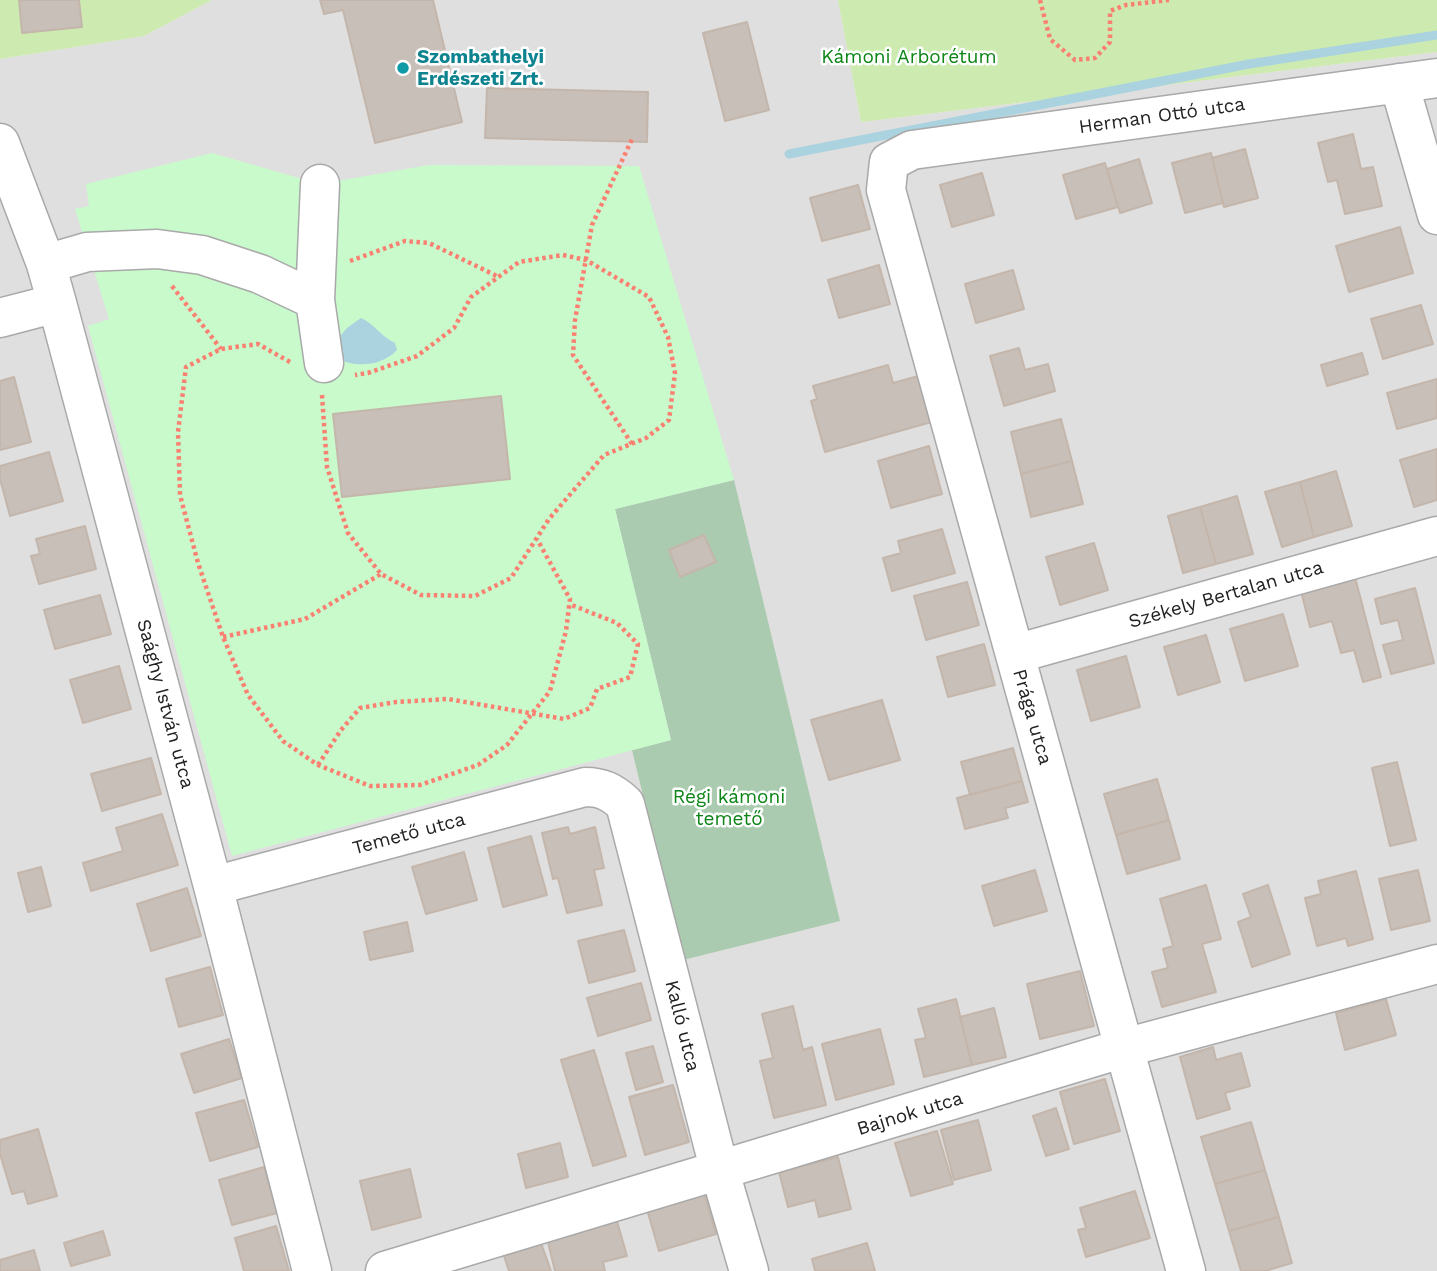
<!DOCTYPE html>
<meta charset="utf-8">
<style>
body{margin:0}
canvas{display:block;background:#f2efe9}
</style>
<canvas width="1437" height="1271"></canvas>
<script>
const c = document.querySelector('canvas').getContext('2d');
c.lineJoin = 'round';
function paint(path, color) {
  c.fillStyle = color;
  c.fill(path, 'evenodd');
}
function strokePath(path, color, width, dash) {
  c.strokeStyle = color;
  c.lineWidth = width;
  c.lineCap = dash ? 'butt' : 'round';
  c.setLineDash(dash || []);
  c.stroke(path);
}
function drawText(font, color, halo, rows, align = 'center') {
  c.font = font + ' "Work Sans",sans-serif';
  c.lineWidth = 5;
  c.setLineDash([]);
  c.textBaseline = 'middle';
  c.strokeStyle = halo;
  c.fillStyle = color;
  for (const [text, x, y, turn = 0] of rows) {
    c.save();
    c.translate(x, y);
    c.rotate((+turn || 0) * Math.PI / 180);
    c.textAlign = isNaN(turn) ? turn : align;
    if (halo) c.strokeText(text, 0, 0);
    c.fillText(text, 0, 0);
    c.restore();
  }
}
paint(new Path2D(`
 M212 0H838L861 122 1437 52V1271H0V59L144 36Z`), '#e0dfdf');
paint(new Path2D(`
 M0 0H212L144 36 0 59Z
 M838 0H1437V52L861 122Z`), '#cdebb0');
paint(new Path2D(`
 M734 480 840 921 683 960 632 750 671 740 615 509Z`), '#aacbaf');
paint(new Path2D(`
 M212 153 320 184 429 165 639 166 734 480 615 509 671 740 232 856 88 326 109 319 75 209 89 206 86 184Z`), '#c8facc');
paint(new Path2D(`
 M361 318C376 325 379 335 395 343L397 350C382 366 357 368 338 359L336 341 347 328Z`), '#aad3df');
strokePath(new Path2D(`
 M789 154 1249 64 1437 35`), '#aad3df', 9);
const building = new Path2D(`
 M19 0H79L82 27 22 33Z
 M320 0H433L462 122 375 143 343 10 324 14Z
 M747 22 769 110 725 121 703 33Z
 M487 88 648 92 647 142 485 138Z
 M1353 134 1361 169 1373 167 1382 206 1345 214 1337 180 1328 182 1318 143Z
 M1245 149 1258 198 1224 207 1212 158Z
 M1211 153 1223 203 1185 213 1172 163Z
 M1139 159 1152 203 1120 213 1107 169Z
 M1105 163 1118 207 1076 219 1063 175Z
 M982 173 994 215 952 227 940 185Z
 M858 185 870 229 822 241 810 198Z
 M1400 227 1413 273 1349 292 1336 246Z
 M879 265 890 304 839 318 828 280Z
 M1013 270 1024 309 976 323 965 284Z
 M1421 305 1433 344 1383 359 1371 319Z
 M1019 348 1025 370 1048 364 1055 391 1004 406 990 356Z
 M1362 353 1368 374 1327 386 1321 365Z
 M888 365 893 383 922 375 935 421 825 452 811 401 817 399 813 386Z
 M14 377 31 442 0 450V381Z
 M1437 379V418L1397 429 1387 393Z
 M501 396 510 479 342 497 333 414Z
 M1061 419 1072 461 1021 474 1011 432Z
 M929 446 942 494 891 508 878 461Z
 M1437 449V500L1414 507 1400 460Z
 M49 452 63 501 10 516 0 479V466Z
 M1072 461 1083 504 1031 517 1021 474Z
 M1336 471 1352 526 1314 537 1300 482Z
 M1300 482 1314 537 1282 547 1265 492Z
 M1237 496 1253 554 1216 564 1200 507Z
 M1200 507 1216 564 1183 573 1168 516Z
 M85 526 96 569 39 584 31 556 40 554 36 539Z
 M942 529 955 573 892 591 883 558 901 553 898 541Z
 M704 535 716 562 680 577 669 550Z
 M1094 543 1108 590 1060 605 1046 557Z
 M1355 577 1381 677 1363 682 1354 650 1341 653 1332 621 1310 627 1301 591Z
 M967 582 979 625 926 640 914 596Z
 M1415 588 1434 663 1391 674 1383 645 1403 640 1398 620 1381 624 1375 599Z
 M100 595 111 634 55 649 44 610Z
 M1283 614 1298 666 1245 681 1230 629Z
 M1206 635 1220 682 1178 695 1164 647Z
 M984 644 995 685 948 697 937 657Z
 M1126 656 1140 707 1091 721 1077 670Z
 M119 666 131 709 83 723 70 680Z
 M882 700 900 760 829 780 811 720Z
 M1013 748 1022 781 970 795 961 762Z
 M151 758 161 794 102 811 91 774Z
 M1397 762 1416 840 1390 846 1372 768Z
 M1157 779 1169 820 1116 835 1104 794Z
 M1022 781 1028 802 1005 808 1008 818 965 829 957 798Z
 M162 814 178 865 91 891 83 863 123 851 116 828Z
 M1169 820 1180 859 1127 874 1116 835Z
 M568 827 570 834 595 827 604 868 594 870 602 905 567 913 558 878 553 879 542 833Z
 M531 836 547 895 503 907 488 848Z
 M464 852 477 900 426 914 412 867Z
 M41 867 51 906 28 912 18 873Z
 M1035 870 1047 911 994 926 982 886Z
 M1418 870 1430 921 1391 930 1379 879Z
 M1356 871 1373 939 1348 946 1346 938 1317 946 1305 898 1321 894 1318 881Z
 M1206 885 1221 939 1202 944 1216 992 1162 1007 1152 972 1168 968 1163 949 1173 946 1160 899Z
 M1268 885 1290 954 1252 967 1238 922 1251 917 1243 894Z
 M187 888 201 936 151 951 137 904Z
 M407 922 413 951 370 960 364 932Z
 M624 930 635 971 589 983 578 941Z
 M210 967 223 1015 179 1027 166 979Z
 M1080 971 1094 1026 1040 1039 1027 984Z
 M641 983 651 1020 598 1036 587 998Z
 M956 999 972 1065 924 1077 915 1040 926 1038 918 1009Z
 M1386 999 1396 1035 1345 1050 1336 1013Z
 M793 1006 803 1050 812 1047 826 1105 774 1118 760 1061 773 1058 762 1014Z
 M994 1008 1006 1057 972 1065 960 1017Z
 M880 1029 894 1084 836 1100 822 1044Z
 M229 1039 242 1078 194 1093 181 1054Z
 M653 1046 663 1082 636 1090 626 1053Z
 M1213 1047 1216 1060 1241 1053 1250 1086 1225 1093 1230 1109 1197 1119 1180 1057Z
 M594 1050 626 1156 593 1166 561 1060Z
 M1105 1079 1120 1131 1074 1144 1060 1092Z
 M673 1085 689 1142 645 1155 629 1097Z
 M244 1100 258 1147 210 1161 196 1113Z
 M1056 1108 1069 1149 1046 1156 1033 1116Z
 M978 1120 991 1170 954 1180 941 1130Z
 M1251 1122 1265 1170 1215 1184 1201 1137Z
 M38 1129 57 1196 28 1204 24 1191 12 1194 0 1154V1140Z
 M937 1131 953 1184 911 1196 895 1143Z
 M560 1143 568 1177 526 1188 518 1154Z
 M838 1157 851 1209 819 1217 815 1200 788 1207 779 1172Z
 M264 1167 277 1213 232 1225 219 1180Z
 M410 1169 421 1217 372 1230 360 1181Z
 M1265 1170 1279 1217 1229 1231 1215 1184Z
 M703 1189 716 1234 659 1251 646 1206Z
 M1135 1191 1150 1238 1086 1257 1078 1230 1086 1228 1080 1208Z
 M1279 1217 1292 1263 1265 1271H1241L1229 1231Z
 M616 1218 627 1256 603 1262 605 1271H555L547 1238Z
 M276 1226 289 1271H244L235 1238Z
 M103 1231 110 1255 71 1266 64 1243Z
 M541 1243 551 1271H509L504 1256Z
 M867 1243 875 1271H815L812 1259Z
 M34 1250 40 1271H0V1260Z`);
paint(building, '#c7bfb8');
strokePath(building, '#c4b6ab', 2);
const minor = new Path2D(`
 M1399 83 1437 215
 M0 143 46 264 57 303 213 886 312 1271
 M46 264 87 252 157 249 202 255 260 274 315 300 324 363
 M315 300 320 184
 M0 318 57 303
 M1015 654 1437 536
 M213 886 585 787C602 787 612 792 625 804L720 1172 749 1271
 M385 1271 1124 1048 1437 964
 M1186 1271 886 190 889 162 912 150 1437 78`);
strokePath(minor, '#a9a9a9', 41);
strokePath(new Path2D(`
 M1040 0 1050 39 1075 60 1095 58 1110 42V11L1126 5 1169 0
 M350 261 405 241 429 243 499 277
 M172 286 221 349
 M290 362 258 344 221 349 186 367 178 432 180 495 198 563 223 637 248 695 283 741 318 765 370 786 420 785 478 765 507 745 550 691 566 631 570 599 537 539
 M322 395 327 467 348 533 381 574 421 595 475 596 511 578 549 519 604 455 646 438 669 420 675 373 668 337 649 297 586 260 563 255 519 262 471 297 454 328 417 356 368 373 355 375
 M632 444 573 355 575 320 592 225 633 137
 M223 637 305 619 381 574
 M318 765 341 730 360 708 396 702 448 699 564 719 590 708 597 689 630 677 638 644 617 623 569 604`), '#fa8072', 4.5, [3.5, 3.5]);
strokePath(minor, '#fff', 38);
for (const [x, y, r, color] of [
 [403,68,7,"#0f9aa8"]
]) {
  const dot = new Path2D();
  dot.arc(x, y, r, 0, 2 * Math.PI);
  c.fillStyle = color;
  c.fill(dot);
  strokePath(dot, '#fff', 2.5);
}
drawText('bold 19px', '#0d838f', '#fff', [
 ["Szombathelyi",417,57],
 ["Erdészeti Zrt.",417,79]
], 'left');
drawText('19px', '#0c8416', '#fff', [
 ["Kámoni Arborétum",909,57],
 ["Régi kámoni",729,797],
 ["temető",729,819]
]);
drawText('19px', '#222', '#fff', [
 ["Herman Ottó utca",1162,116,-8],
 ["Székely Bertalan utca",1226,595,-16],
 ["Saághy István utca",165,704,75],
 ["Prága utca",1032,717,74],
 ["Temető utca",409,834,-15],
 ["Kalló utca",682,1026,76],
 ["Bajnok utca",910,1114,-17]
]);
</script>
